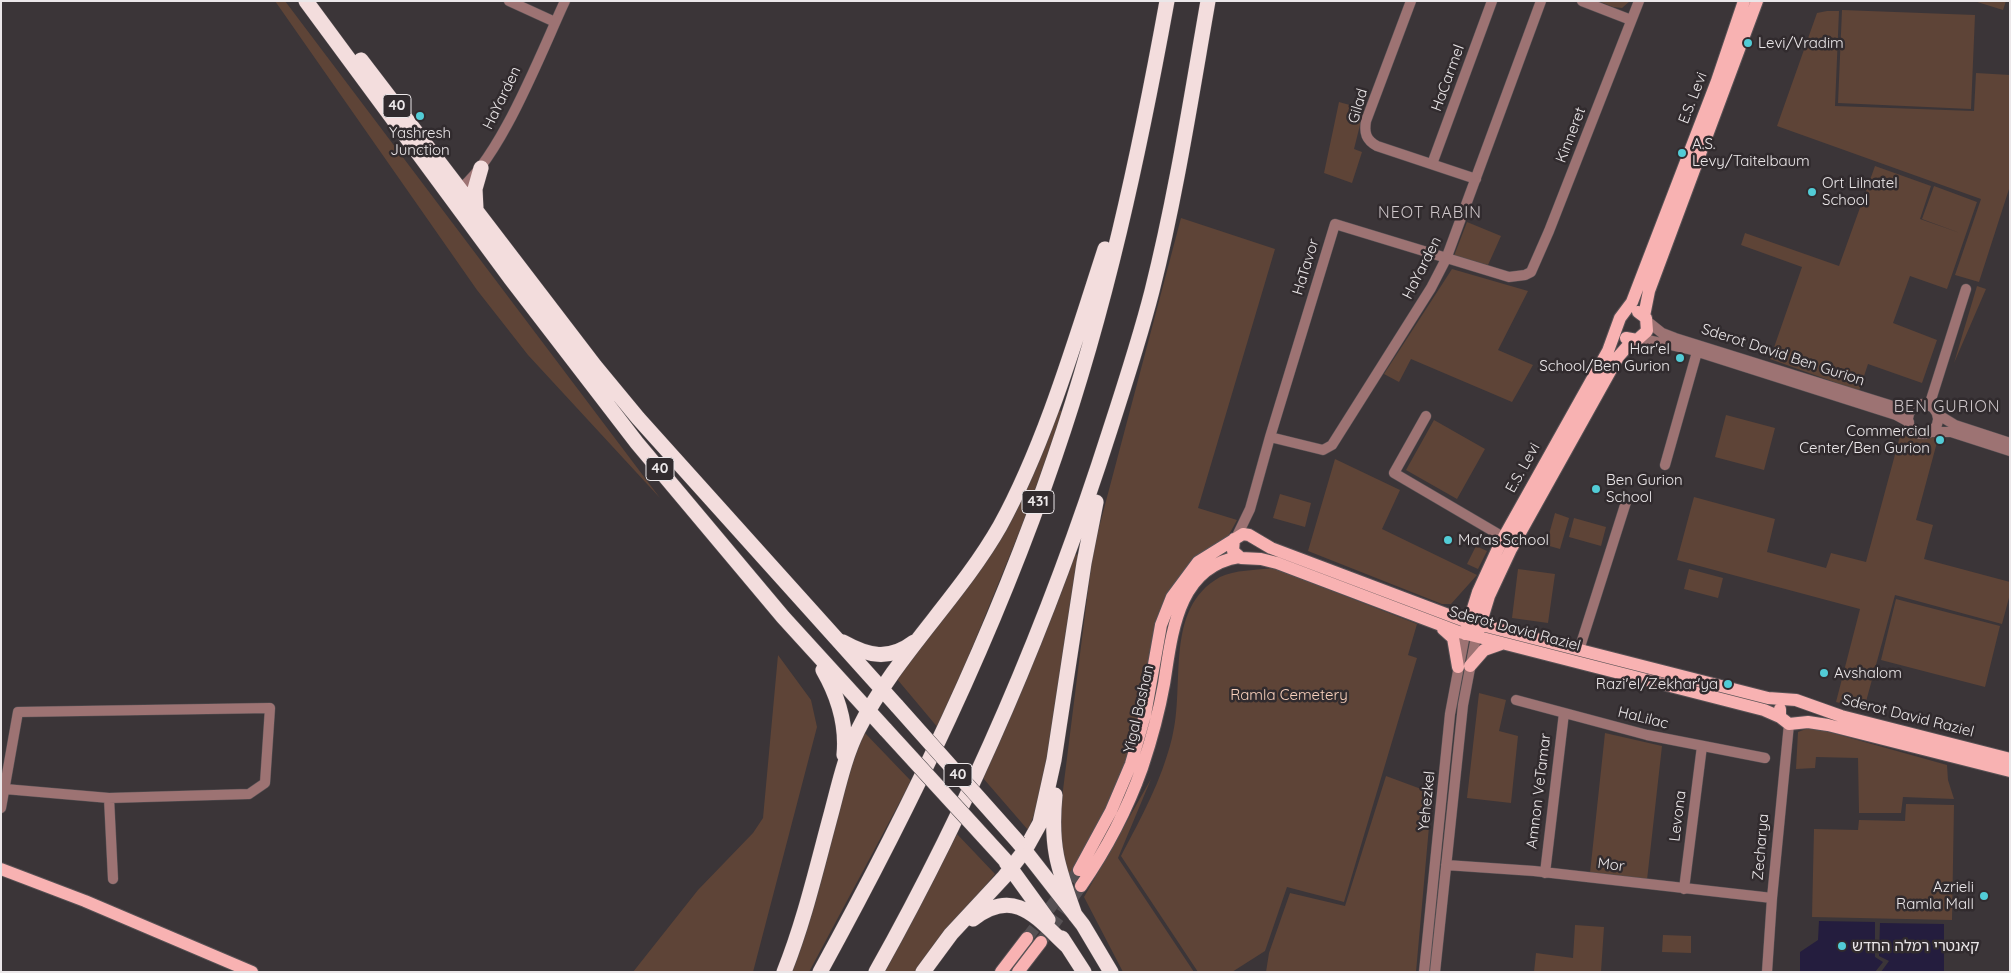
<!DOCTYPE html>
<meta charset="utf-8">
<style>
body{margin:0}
#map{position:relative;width:2011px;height:973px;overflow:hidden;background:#3b3538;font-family:Quicksand,sans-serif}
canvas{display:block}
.frame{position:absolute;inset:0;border:2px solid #ebe7e9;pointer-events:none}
</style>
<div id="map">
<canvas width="2011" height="973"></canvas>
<div class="frame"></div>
</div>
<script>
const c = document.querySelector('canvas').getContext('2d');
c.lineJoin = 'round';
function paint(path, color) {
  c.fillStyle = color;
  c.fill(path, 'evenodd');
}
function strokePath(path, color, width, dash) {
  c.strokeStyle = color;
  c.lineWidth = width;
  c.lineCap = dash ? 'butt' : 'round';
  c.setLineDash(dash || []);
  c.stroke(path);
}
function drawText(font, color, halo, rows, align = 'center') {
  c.font = font + ' Quicksand,"Noto Sans Hebrew",sans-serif';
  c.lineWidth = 5;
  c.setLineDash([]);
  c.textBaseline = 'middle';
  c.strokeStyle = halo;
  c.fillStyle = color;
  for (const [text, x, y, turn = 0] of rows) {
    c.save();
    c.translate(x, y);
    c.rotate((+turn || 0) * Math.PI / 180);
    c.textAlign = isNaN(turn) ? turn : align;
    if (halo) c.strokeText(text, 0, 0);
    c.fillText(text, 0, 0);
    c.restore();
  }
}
paint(new Path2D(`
 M275 1H285L660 498 528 355 477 290Z
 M1598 1H1630L1622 8 1613 7Z
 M1974 1H2006L2003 10Z
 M1842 10 1975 15 1971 109 1838 103Z
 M1827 11H1839L1835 106 1974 111 1976 73 2010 75V186L1979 282 1955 275 1981 199 1777 126 1817 13Z
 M1339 102 1364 109 1354 149 1362 152 1352 183 1324 173Z
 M1875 166 1931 186 1920 219 1960 233 1922 219 1934 186 1977 202 1947 289 1910 276 1893 323 1937 340 1922 383 1868 364 1859 391 1770 359 1802 267 1741 245 1745 233 1839 266Z
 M1181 218 1275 249 1198 508 1237 520 1225 542 1182 574 1141 714 1116 791 1068 877 1061 840 1060 814 1093 550Z
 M1467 222 1501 236 1488 265 1454 256Z
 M1452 269 1528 291 1498 350 1533 365 1512 402 1411 359 1399 382 1384 374Z
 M1977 286 1986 289 1954 363Z
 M1055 408 1063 412 1023 523 939 729 897 679 998 539Z
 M1726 415 1775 428 1764 470 1715 457Z
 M1434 420 1485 449 1457 499 1406 470Z
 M1903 425 1916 436 1939 435 1916 520 1933 525 1924 559 2010 582V594L2002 624 1895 595 1864 709 1836 702 1860 609 1677 560 1694 497 1775 519 1767 552 1826 568 1831 553 1866 562Z
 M1335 459 1400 490 1382 529 1477 575 1451 604H1442L1308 551Z
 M1280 494 1311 503 1305 527 1273 518Z
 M1555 513 1569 518 1560 549 1546 545Z
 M1574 518 1606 527 1601 546 1569 537Z
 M1476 546 1487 551 1478 569 1467 564Z
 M1081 553 1040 799 1028 830 983 778 1072 556Z
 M1273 568 1417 624 1408 655 1417 658 1344 902 1287 887 1265 951 1232 972H1198L1121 856C1142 816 1161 782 1172 738 1186 685 1163 609 1220 577 1234 570 1257 570 1273 568Z
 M1518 569 1555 574 1548 623 1512 618Z
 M1689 569 1723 578 1718 598 1684 589Z
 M1896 599 2000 626 1985 687 1881 660Z
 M778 655 811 700 817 727 753 972H633L698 890 753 833 763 818Z
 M1479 693 1506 700 1499 731 1518 736 1511 803 1467 798Z
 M1806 729H1818L1947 765 1948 780 1954 799 1903 797 1901 813H1859L1858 758 1816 757 1815 768 1796 769 1798 732Z
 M864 732 911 781 809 972H788L846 780Z
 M1605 733 1662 746 1647 880 1590 873Z
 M1386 776 1432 793 1416 972H1266L1269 953 1290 893 1345 906Z
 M1151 779 1118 858 1194 972H1123L1084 897Z
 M1906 804 1954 805 1952 920 1812 917 1814 829 1858 830 1859 820 1905 821Z
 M957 834 995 874 915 972H885Z
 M1575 925 1604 927 1601 972H1534L1536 953 1573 958Z
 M1663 935 1691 936V953L1662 952Z`), '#5e4437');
paint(new Path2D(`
 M1819 921 1875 922V957L1883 962 1875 972H1800V952L1818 940Z
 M1880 923 1944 924V972H1881L1889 961 1879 956Z`), '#241d3e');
strokePath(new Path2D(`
 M1027 938 1079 870
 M1041 942 1081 886`), '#555053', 12, [12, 6]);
const minor = new Path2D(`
 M509 1 555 22
 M1411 1 1366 121C1364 133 1366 140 1377 146L1476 179
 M1582 1 1631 20
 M1432 164 1492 1
 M456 192C499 163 542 50 565 1
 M1647 321 1662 333 1675 338 1899 408H1914
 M1640 338 1692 350 1896 415 1909 422
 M1908 419a15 15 0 1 1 30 0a15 15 0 1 1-30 0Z
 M1929 406 1966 289
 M1937 414 1955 425 2010 443
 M1426 416 1394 473 1510 541
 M1931 432H1951L2010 451
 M1270 437 1323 450 1332 445 1431 288 1446 259 1541 1
 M1665 465 1697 352
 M1237 536 1250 509 1270 437 1335 224 1509 277 1525 275 1531 272 1549 231 1639 1
 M1579 650 1627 499
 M1516 700 1647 735 1765 758
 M109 798 113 879
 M1 808 18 712 270 708 265 783 249 794 109 798 5 789
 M1446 865 1534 871 1772 898
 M1545 873 1564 713
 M1684 889 1702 746
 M1424 972 1450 714 1465 634
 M1435 972 1463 705 1476 637
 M1767 972 1772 898 1789 724`);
const major = new Path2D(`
 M1644 316 1649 291 1757 1
 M1626 338 1637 340 1647 331 1646 318 1638 312
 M1234 539 1233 551 1241 558 1261 559 1277 563 1459 632 1764 710 1780 717
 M1443 629 1453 638 1458 667
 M1478 632 1489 596 1511 549 1618 357 1633 340
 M1465 634 1478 592 1500 544 1608 351 1620 318 1632 302 1717 81 1744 1
 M1470 666 1484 650 1501 644
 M1780 709V717L1789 724 1808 722 1828 725 2010 771
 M1 869 85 901 252 972
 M1079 870 1111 811 1131 764 1145 715 1161 625 1172 597 1198 562 1243 534 1249 535 1271 548 1462 620 1768 698 1796 700 1841 716 2010 759
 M1081 886C1106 850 1127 810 1142 768 1151 741 1159 712 1164 684 1172 634 1177 567 1239 557
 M1001 972 1027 938
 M1018 972 1041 942`);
const highway = new Path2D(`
 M306 1 511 279 637 443 783 617 886 730
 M361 60 595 366 638 418 897 706
 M476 209 475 189 481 168
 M843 642C868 656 889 661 914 642
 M823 670C838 696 847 724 844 755
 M1055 795C1050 847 1058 868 1075 915
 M1019 843 1083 925 1111 972
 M1006 862 1048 920
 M973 919C1015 887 1036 917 1067 946
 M1062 938 1084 972
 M784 972C804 922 816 870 830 818 838 789 844 758 858 730 895 656 959 598 1000 526 1045 444 1076 338 1105 249
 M820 972C911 806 994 635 1055 456 1106 308 1139 155 1167 1
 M876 972C973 799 1050 618 1110 430 1125 384 1140 338 1152 291 1176 196 1191 98 1208 1
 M923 972 951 934 1004 877 1025 850 1040 823 1054 760 1084 563 1096 502`);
strokePath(minor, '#575154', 11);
strokePath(major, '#575154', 14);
strokePath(highway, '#575154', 16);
strokePath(minor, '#9d7373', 10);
strokePath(major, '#f8b2b2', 12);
strokePath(highway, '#f3dddd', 15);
const highwayBridge = new Path2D(`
 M897 706 1019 843
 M886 730 1005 860`);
strokePath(highwayBridge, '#575154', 16, []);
strokePath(highwayBridge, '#f3dddd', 15);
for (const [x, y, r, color] of [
 [1748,43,5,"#52ccd6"],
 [420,116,5,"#52ccd6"],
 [1682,153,5,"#52ccd6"],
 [1812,192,5,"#52ccd6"],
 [1680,358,5,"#52ccd6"],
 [1940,440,5,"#52ccd6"],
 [1596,489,5,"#52ccd6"],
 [1448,540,5,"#52ccd6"],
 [1824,673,5,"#52ccd6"],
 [1728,684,5,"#52ccd6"],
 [1984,896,5,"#52ccd6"],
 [1842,946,5,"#52ccd6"]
]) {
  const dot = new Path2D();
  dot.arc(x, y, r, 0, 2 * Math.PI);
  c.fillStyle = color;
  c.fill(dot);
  strokePath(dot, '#312b2e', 2);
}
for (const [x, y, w] of [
 [397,106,28],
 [660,469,28],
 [1038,502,32],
 [958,775,28]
]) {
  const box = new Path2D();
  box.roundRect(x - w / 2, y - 11.5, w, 23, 4);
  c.fillStyle = '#312b2e';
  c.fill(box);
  strokePath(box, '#ebe7e9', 1);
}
drawText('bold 14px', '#ebe7e9', null, [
 ["40",397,106],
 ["40",660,469],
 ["431",1038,502],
 ["40",958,775]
]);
drawText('15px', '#ebe7e9', '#312b2e', [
 ["Levi/Vradim",1758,43],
 ["Yashresh",420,133,"center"],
 ["Junction",420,150,"center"],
 ["A.S.",1692,144],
 ["Levy/Taitelbaum",1692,161],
 ["Ort Lilnatel",1822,183],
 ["School",1822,200],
 ["Har'el",1670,349,"right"],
 ["School/Ben Gurion",1670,366,"right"],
 ["Commercial",1930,431,"right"],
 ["Center/Ben Gurion",1930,448,"right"],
 ["Ben Gurion",1606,480],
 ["School",1606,497],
 ["Ma'as School",1458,540],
 ["Avshalom",1834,673],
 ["Razi'el/Zekhar'ya",1718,684,"right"],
 ["Azrieli",1974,887,"right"],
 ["Ramla Mall",1974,904,"right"],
 ["קאנטרי רמלה החדש",1852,946]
], 'left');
drawText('15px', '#ebe7e9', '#312b2e', [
 ["HaCarmel",1448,78,-70],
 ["HaYarden",502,98,-64],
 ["E.S. Levi",1693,98,-69],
 ["Gilad",1358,106,-74],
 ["Kinneret",1571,135,-69],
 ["HaTavor",1306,267,-73],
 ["HaYarden",1422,268,-63],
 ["Sderot David Ben Gurion",1783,355,18],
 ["E.S. Levi",1523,468,-61],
 ["Sderot David Raziel",1515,629,15],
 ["Yigal Bashan",1139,709,-77],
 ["Sderot David Raziel",1908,716,14],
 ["HaLilac",1643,718,14],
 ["Amnon VeTamar",1539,791,-83],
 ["Yehezkel",1427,801,-84],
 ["Levona",1678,816,-83],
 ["Zecharya",1761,847,-85],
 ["Mor",1611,865,7]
]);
drawText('15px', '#f9d0bc', '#312b2e', [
 ["Ramla Cemetery",1289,695]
]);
c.letterSpacing = '1px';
drawText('16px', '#cec6c9', '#312b2e', [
 ["NEOT RABIN",1430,213],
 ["BEN GURION",1947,407]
]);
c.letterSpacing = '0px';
</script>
